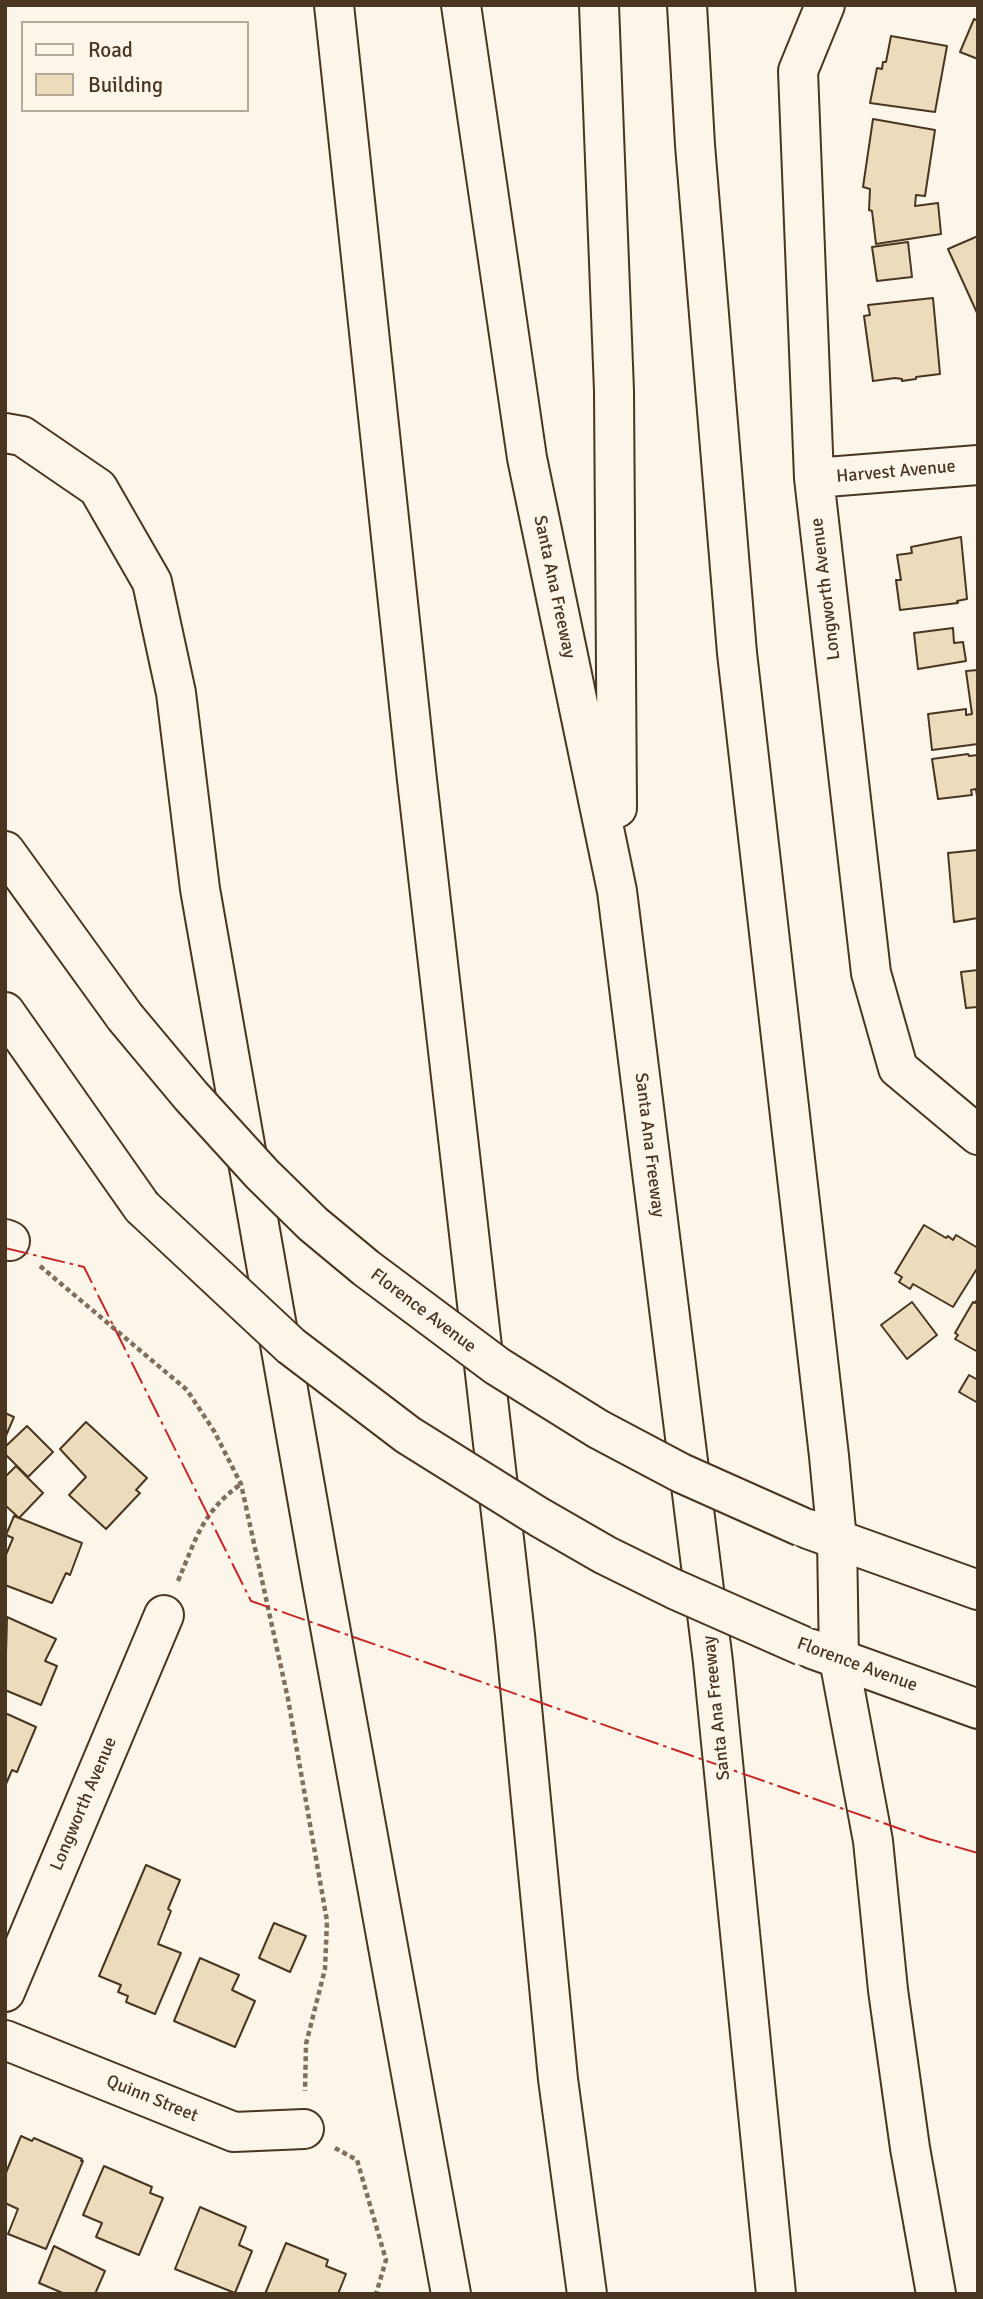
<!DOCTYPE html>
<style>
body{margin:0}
#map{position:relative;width:983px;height:2299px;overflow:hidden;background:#fbf6e9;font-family:Signika,sans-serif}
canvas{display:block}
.frame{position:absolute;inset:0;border:7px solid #4a3520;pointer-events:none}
.legend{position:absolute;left:21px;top:21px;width:228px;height:91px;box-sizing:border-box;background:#fbf6e9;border:2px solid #b4a999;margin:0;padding:9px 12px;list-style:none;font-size:21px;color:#4a3520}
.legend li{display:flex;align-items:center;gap:14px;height:35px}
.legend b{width:35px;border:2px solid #b4a999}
</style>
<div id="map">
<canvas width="983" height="2299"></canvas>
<div class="frame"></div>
<ul class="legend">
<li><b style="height:9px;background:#fbf6e9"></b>Road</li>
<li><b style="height:19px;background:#ecdcbc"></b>Building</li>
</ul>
</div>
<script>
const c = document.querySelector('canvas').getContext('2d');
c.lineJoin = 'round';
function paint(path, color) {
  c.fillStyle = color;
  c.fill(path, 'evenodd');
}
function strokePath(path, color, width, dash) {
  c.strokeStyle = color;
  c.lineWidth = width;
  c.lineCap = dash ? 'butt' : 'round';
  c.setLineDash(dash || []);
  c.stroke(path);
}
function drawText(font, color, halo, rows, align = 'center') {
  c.font = font + ' Signika,sans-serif';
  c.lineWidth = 5;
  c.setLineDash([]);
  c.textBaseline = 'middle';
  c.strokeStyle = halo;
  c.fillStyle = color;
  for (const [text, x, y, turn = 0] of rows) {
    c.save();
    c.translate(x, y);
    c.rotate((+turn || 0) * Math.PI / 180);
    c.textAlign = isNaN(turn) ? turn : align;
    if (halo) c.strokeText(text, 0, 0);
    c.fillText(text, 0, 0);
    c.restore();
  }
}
const building = new Path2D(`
 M974 19 978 21V59L960 52Z
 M891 36 947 46 935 112 870 103 877 68 882 69 883 62H886Z
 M873 119 935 130 925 196 916 195 915 206 938 203 941 234 876 244 872 211 869 210 870 189 863 187Z
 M978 236V315L948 249Z
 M908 242 912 277 877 281 872 247Z
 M933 298 940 374 916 377V379L902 381V379L895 378 873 381 864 316 870 315 868 305Z
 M961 537 967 599 957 601 958 603 900 610 896 580H901L897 555 912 553 911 547Z
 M953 628 954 643 963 642 966 661 918 669 914 633Z
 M978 670V744L932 750 928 714 966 709V715L972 714 966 671Z
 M968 754 969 756 978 755V803L976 789 971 790 972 795 938 799 932 759Z
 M978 850V918L954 922 948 853Z
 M978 970V1007L966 1008 961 972Z
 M924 1225 946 1238 948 1236 953 1240 956 1235 978 1248V1267L953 1307 913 1284 910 1289 899 1282 902 1277 895 1273Z
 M978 1298V1352L955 1339 958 1335 955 1333 973 1302 975 1303Z
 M912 1302 937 1335 907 1359 881 1325Z
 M969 1375 978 1380V1403L959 1392Z
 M5 1413 14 1417 5 1438Z
 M86 1422 147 1478 136 1490 140 1493 106 1529 69 1495 86 1477 60 1449Z
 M27 1426 53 1452 28 1477 5 1454V1447Z
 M16 1466 43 1493 19 1518 5 1505V1477Z
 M14 1516 82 1543 70 1575 66 1573 52 1603 5 1585V1557L13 1538 6 1535Z
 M7 1617 56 1639 45 1661 57 1666 41 1705 5 1690Z
 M5 1713 36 1727 17 1772 12 1770 6 1784Z
 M146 1865 180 1880 168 1909 171 1911 158 1944 181 1953 155 2014 126 2002 128 1996 118 1992 121 1985 99 1976Z
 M274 1923 306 1936 290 1972 259 1958Z
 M200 1958 239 1975 232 1990 255 2001 235 2047 174 2021Z
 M21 2136 32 2141 34 2138 82 2159 81 2161H83L46 2249 8 2234 18 2209 5 2203V2175Z
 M104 2166 152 2187 150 2193 163 2198 139 2255 96 2237 102 2223 83 2215Z
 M200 2207 246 2227 239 2245 252 2251 235 2293 175 2269Z
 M286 2243 328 2260 326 2266 346 2274 338 2294H265Z
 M54 2246 105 2271 95 2294H65L39 2283Z`);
paint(building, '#ecdcbc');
strokePath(building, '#4a3520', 2);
const minor = new Path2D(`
 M825 5 798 71 814 478 871 973 898 1068 978 1135
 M814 478 978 465
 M5 1239 10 1241
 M5 1992 164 1615
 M5 2040 234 2132 304 2129`);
const major = new Path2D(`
 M5 851 125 1017
 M5 1012 142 1207
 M808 1529 978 1590
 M812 1649 978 1709`);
const highway = new Path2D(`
 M334 5 417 780 515 1635 558 2079 587 2294
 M461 5 527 458 617 891 713 1662 776 2294
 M599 5 614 391 617 808
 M687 5 695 145 737 653 829 1456 837 1540 839 1659 873 1841 888 1990 910 2148 936 2294
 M5 433 22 436 98 488 152 582 176 693 200 889 321 1577 451 2294`);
strokePath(minor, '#4a3520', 42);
strokePath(major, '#4a3520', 42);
strokePath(highway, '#4a3520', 42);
strokePath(new Path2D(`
 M40 1266 187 1390 214 1431 241 1484 288 1699 327 1921 325 1969 306 2044 305 2091
 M178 1581C196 1539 202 1512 241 1484
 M335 2148 357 2160 386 2260 376 2294`), '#7f6f5c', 4.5, [5, 3.5]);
strokePath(minor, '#fbf6e9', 38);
strokePath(major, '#fbf6e9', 38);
strokePath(highway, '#fbf6e9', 38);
const majorBridge = new Path2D(`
 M125 1017 191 1096 262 1174 313 1224 366 1268 497 1366 598 1429 681 1473 802 1527
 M142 1207 291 1346 408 1435 539 1517 605 1555 674 1589 803 1646`);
strokePath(majorBridge, '#4a3520', 42, []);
strokePath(majorBridge, '#fbf6e9', 38);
strokePath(new Path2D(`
 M5 1248 84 1267 251 1601 929 1839 978 1853`), '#c62828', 2, [24, 5, 3.5, 5]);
drawText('18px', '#4a3520', '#fbf6e9', [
 ["Harvest Avenue",896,472,-5],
 ["Santa Ana Freeway",554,587,78],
 ["Longworth Avenue",826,589,-97],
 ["Santa Ana Freeway",649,1145,83],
 ["Florence Avenue",423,1311,37],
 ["Florence Avenue",857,1665,20],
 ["Santa Ana Freeway",717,1708,-96],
 ["Longworth Avenue",84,1804,-67],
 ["Quinn Street",152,2099,22]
]);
</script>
